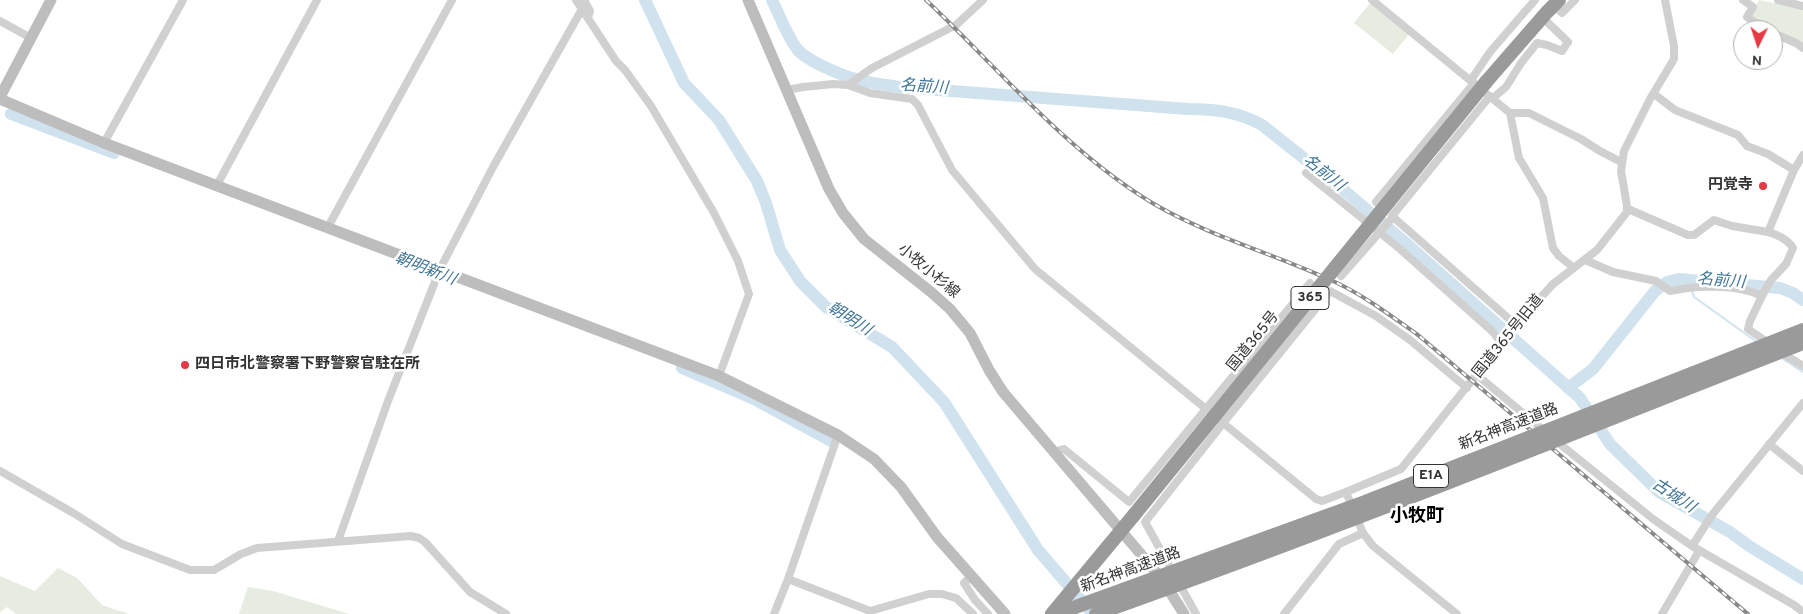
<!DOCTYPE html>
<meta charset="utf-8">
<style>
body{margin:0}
#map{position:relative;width:1803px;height:614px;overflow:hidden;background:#fff;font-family:Overpass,sans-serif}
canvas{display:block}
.north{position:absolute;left:1733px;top:20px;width:50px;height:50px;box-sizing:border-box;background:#fff;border:1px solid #adadad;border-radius:50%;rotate:184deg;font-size:14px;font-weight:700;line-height:20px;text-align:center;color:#333}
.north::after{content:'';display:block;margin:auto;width:18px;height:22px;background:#e63946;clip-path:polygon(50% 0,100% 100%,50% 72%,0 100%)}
</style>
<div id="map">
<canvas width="1803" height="614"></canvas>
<div class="north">N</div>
</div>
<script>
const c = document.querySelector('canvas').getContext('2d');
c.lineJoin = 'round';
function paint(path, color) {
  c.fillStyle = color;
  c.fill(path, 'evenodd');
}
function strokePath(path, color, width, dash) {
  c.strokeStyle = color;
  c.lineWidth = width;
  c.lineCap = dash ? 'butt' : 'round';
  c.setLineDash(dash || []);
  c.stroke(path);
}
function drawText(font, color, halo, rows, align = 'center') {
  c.font = font + ' Overpass,"Noto Sans JP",sans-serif';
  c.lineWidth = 5;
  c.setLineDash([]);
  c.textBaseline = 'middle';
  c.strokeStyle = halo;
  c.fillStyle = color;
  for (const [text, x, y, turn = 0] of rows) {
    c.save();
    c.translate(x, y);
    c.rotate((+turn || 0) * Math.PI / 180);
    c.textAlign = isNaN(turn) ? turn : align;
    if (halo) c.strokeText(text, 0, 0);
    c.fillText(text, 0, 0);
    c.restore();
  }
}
paint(new Path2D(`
 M1759 0 1803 9V45L1797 40 1767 28 1752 18 1751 15Z
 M1371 2 1410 33 1393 54 1354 23Z
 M58 568 77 578 102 605 129 614H16L7 607 0 612V576L35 591Z
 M248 587 273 591 349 614H239Z`), '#e6ecdf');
strokePath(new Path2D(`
 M1693 284 1694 279
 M1692 291 1694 297 1757 342
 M1780 357 1803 372`), '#cfe2ee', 2);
strokePath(new Path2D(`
 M645 0 684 83 719 120 757 181 766 203 780 250 800 281 826 307 892 347 944 402 1038 550 1093 614
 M772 0C780 16 786 34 797 49 808 62 847 78 864 81 875 84 887 85 899 87L1188 109C1215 109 1239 112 1262 125L1339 186 1407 244 1580 398 1610 444 1659 492 1730 532 1749 546 1803 579
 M11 114 114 153
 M682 368 754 399 833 442
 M1568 388 1593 369 1655 291 1667 282 1679 279 1780 288 1793 293 1803 300`), '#cfe2ee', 12);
strokePath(new Path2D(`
 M576 0 616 61 625 70 651 106 714 213 738 261 749 294 719 376
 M584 0 590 11 588 18
 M1372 0 1510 113H1529L1581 139 1600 151 1621 162
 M1743 0 1753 7 1747 17 1766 30
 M1778 0 1803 6
 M1560 11 1562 13 1575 0
 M0 21 31 38
 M1773 33 1796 43 1803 48
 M1471 80 1490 52 1535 0
 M848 85 870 93 912 99 918 105 952 170 1035 269 1316 499 1322 501 1346 492
 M787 90 803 87 834 84 848 85 872 68 956 25 983 0
 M1654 94 1675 110 1738 135 1747 146 1768 154 1794 170
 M1493 98 1506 87 1521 63 1537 43 1547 45 1562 51 1568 42 1542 17
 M1510 113 1519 158 1543 198 1553 248 1559 256 1574 268
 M104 143 183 0
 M1306 173 1400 249 1493 332 1501 343
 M217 185 317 0
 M1384 209 1376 202 1474 83
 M1628 209 1688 235H1694L1714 220 1732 226 1768 232
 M1393 217 1516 325
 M328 227 452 0
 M1585 260 1613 272 1656 281 1670 291C1696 285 1738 284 1762 296
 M1341 276 1393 217 1392 216 1490 96
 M1770 344 1748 329 1750 321 1762 296 1771 280 1786 264 1793 248C1788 240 1777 234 1768 232L1794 170 1803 155
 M1779 351 1803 366
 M1477 375 1547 433
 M1803 403 1712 515 1692 546 1794 605 1803 612
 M1555 440 1653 519 1692 546
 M1769 444 1803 471
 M1053 452 1064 449 1129 502 1310 283
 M0 471 75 514 122 544 190 570H214L241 554 257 548 411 536 419 538 425 542 470 592 506 614
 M338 541 388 401 440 269 493 167 582 9
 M971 576 964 583 975 600 988 614
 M788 579 870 611 929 594H942L956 598 973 614
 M774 614 788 579 838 435
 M1196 614 1145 522 1224 422 1330 291 1376 316 1410 340 1467 388
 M1284 614 1339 544 1363 533
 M1457 614 1373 546 1363 533 1346 492 1401 469 1516 325 1553 284 1597 250 1627 212V206L1621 171 1624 151 1650 99 1674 59V46L1665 0
 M1662 614 1699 551`), '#d0d0d0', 8);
strokePath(new Path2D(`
 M748 0 829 189 843 213 864 239 931 292 950 309 970 333 989 370 1003 392 1162 579 1184 614
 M0 97 51 0
 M0 99 104 143 719 376 838 435 874 459 901 487 937 537 1005 614`), '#bdbdbd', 11);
strokePath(new Path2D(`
 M1486 82 1547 12 1559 0
 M1052 614 1134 515`), '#9a9a9a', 14);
const rail = new Path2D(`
 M926 0C998 68 1068 153 1154 204 1211 237 1275 254 1335 282 1365 296 1391 316 1418 335L1748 614`);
strokePath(rail, '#888', 4);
strokePath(rail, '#fff', 2, [5.5]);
strokePath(new Path2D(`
 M1134 515 1486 82
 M1056 614 1365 502 1803 330
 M1096 614C1334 530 1568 435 1803 343`), '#9a9a9a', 14);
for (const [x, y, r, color] of [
 [1763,186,5,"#e63946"],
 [185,365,5,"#e63946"]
]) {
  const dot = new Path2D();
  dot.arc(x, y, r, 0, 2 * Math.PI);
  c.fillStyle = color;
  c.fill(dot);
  strokePath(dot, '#fff', 2);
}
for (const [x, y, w] of [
 [1310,298,38],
 [1431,476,35]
]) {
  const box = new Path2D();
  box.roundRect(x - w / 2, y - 11.5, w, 23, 4);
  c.fillStyle = '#fff';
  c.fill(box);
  strokePath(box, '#333', 1);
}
drawText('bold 14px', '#333', null, [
 ["365",1310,298],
 ["E1A",1431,476]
]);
drawText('bold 15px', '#333', '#fff', [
 ["円覚寺",1753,186],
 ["四日市北警察署下野警察官駐在所",195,365,"left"]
], 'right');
drawText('15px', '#333', '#fff', [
 ["小牧小杉線",928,272,40],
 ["国道365号旧道",1509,337,-51],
 ["国道365号",1254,342,-51],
 ["新名神高速道路",1509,428,-21],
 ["新名神高速道路",1131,571,-20]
]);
drawText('italic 16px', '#3f7597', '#fff', [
 ["名前川",924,88,4],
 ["名前川",1323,174,38],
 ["朝明新川",425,270,21],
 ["名前川",1721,282,5],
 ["朝明川",849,320,32],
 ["古城川",1673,497,33]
]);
drawText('bold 18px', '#000', '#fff', [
 ["小牧町",1417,517]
]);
</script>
